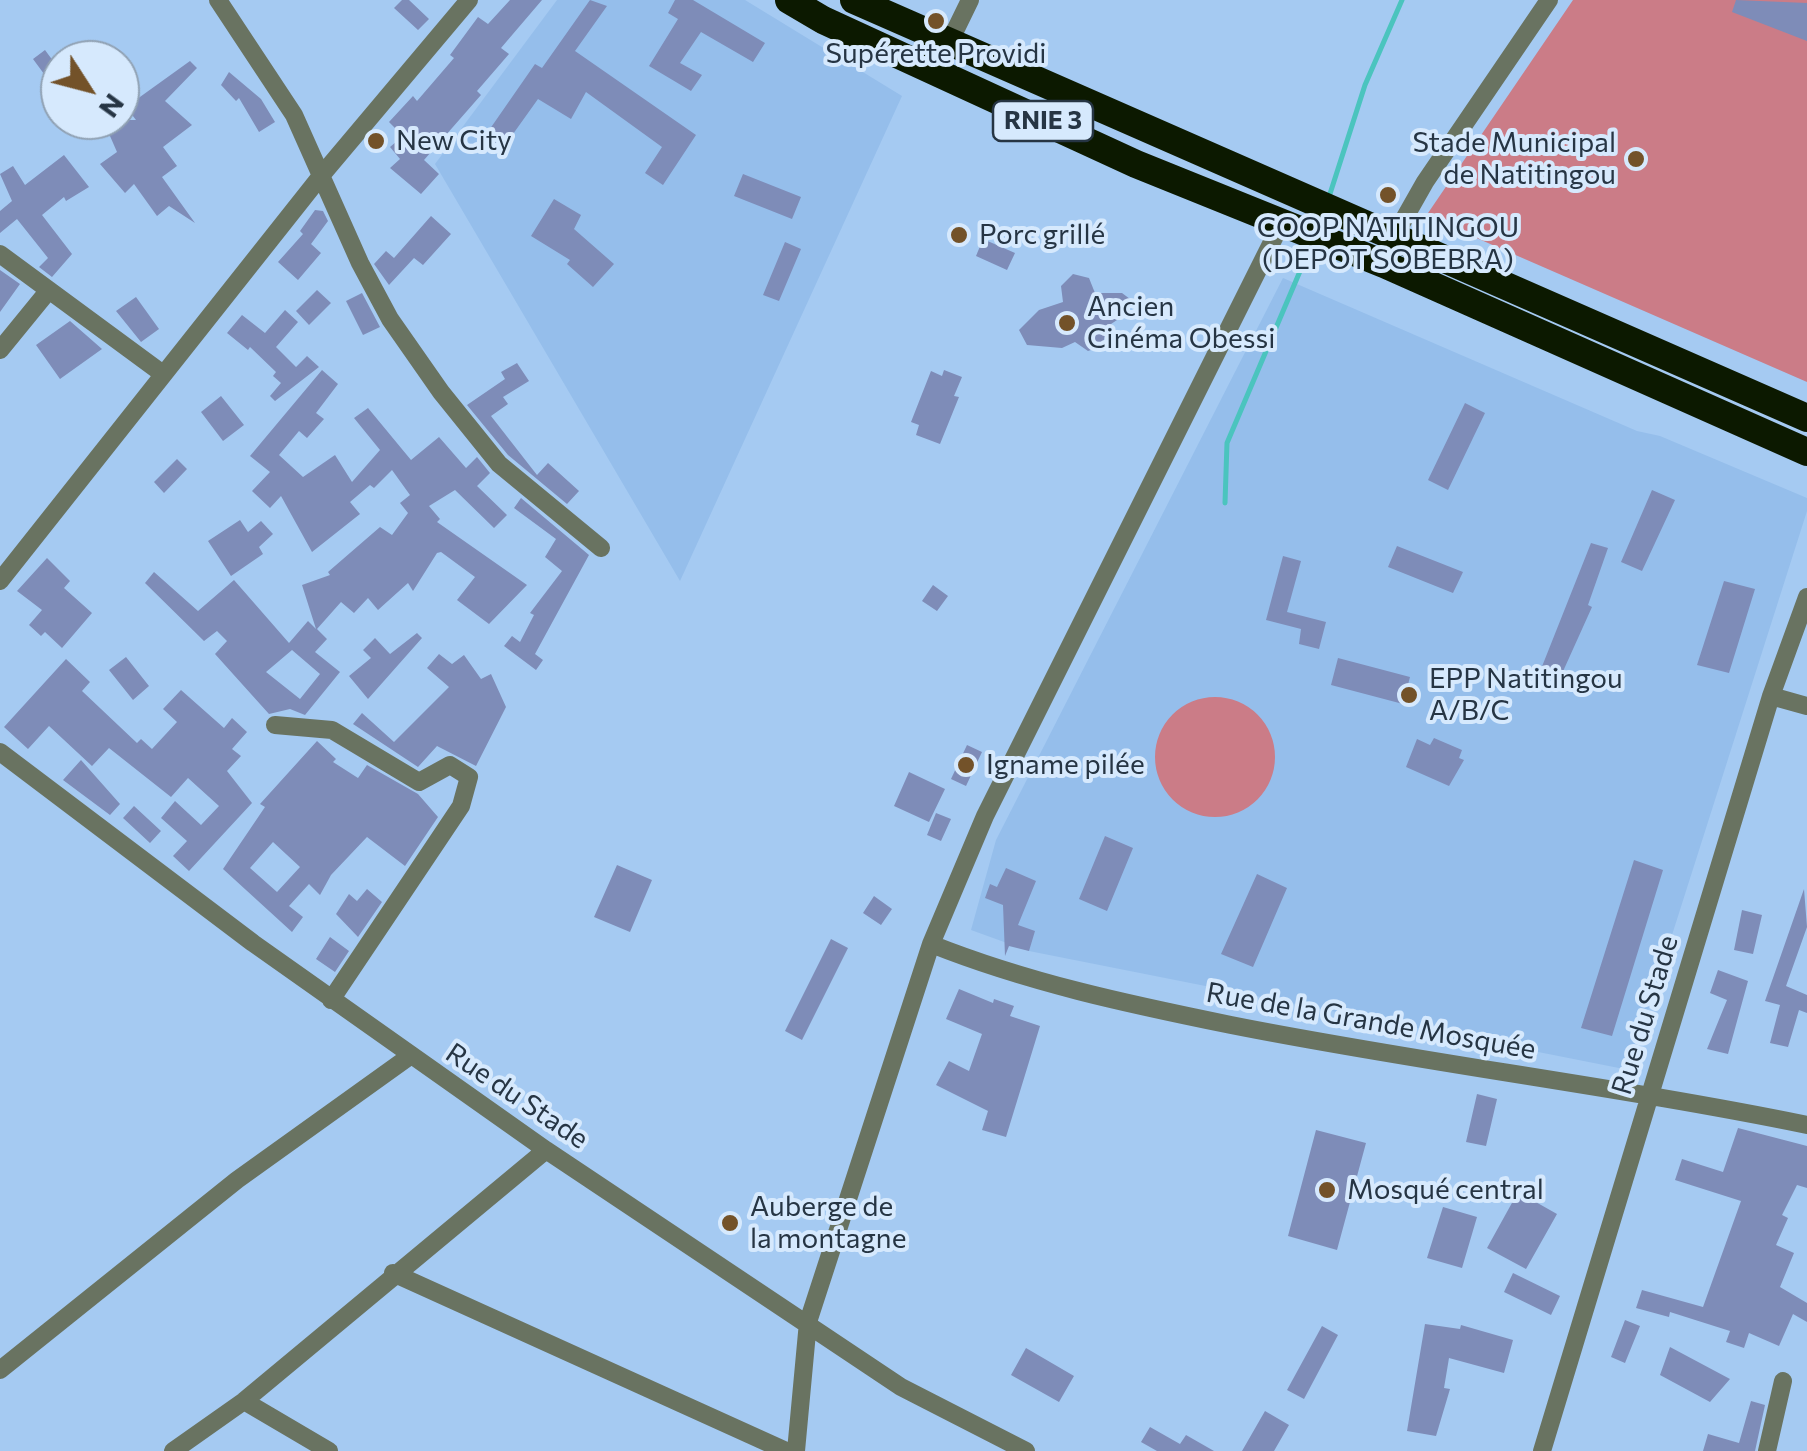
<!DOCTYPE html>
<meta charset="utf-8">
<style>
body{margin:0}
#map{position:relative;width:1807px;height:1451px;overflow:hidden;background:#a5caf2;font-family:Commissioner,sans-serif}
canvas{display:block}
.north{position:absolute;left:40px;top:40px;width:100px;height:100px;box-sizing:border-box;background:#d6e9fd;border:2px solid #90a1b3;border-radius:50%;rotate:126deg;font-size:28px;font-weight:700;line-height:40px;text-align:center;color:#263544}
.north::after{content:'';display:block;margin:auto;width:35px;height:45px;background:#735229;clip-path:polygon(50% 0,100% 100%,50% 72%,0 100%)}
</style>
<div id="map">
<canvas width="1807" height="1451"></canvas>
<div class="north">N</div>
</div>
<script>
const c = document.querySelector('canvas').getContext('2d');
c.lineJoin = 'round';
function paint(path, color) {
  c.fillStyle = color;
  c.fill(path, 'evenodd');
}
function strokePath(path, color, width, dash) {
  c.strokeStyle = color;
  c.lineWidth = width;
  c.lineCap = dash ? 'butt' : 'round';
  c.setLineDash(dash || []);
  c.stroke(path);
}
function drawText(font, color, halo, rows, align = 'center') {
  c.font = font + ' Commissioner,sans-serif';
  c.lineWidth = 8;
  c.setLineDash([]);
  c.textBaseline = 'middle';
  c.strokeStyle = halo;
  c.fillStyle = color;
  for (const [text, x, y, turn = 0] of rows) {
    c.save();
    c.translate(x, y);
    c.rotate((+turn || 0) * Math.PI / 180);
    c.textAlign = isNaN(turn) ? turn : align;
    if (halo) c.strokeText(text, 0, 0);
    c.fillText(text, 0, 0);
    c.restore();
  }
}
paint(new Path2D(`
 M557 0H745L902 96 680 581 435 164Z
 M1283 278 1637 431 1660 436 1807 498V511L1629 1070 1029 951 971 930 996 840Z`), '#95beeb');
paint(new Path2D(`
 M1573 0H1807V382L1426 216Z
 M1155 757a60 60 0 1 1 120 0a60 60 0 1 1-120 0Z`), '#cb7c87');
strokePath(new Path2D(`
 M1328 200 1365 85 1402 0
 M1225 503 1227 443 1312 243`), '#4bc4be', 5);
paint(new Path2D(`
 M402 0H409L429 19 418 30 394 8Z
 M510 0H542L501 48 509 54 477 91 481 95 424 160 439 174 421 194 390 168 400 159 390 147 403 136 389 122 413 96 417 101 454 58 450 55 478 17 488 24Z
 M590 0 607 6 575 51 696 135 663 185 645 173 662 147 586 92 571 119 538 99 503 148 485 136 535 64 542 68Z
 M675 0H693L765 43 753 62 701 32 680 63 702 75 691 91 649 66 678 19 668 13Z
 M1736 0 1807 3V41L1732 12Z
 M45 50 59 69 47 78 33 59Z
 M190 61 197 68 165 101 192 125 163 147 177 166 162 177 195 223 169 206 157 216 134 184 125 193 100 164 117 152 103 120H136L126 107Z
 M229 72 261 99 275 122 259 132 239 98 236 101 221 85Z
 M64 155 89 187 66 201 64 197 42 215 72 254 52 277 39 267 48 258 17 219 0 233V211L12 201 0 174 13 166 25 185Z
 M743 174 801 197 792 219 734 196Z
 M554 199 581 215 574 229 614 264 593 287 567 264 570 260 531 236Z
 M315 210 323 211 328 221 311 244 321 253 298 280 278 262 303 234 300 231Z
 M431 216 451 234 423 265 414 258 389 285 374 264 386 251 394 258Z
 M983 239 1015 253 1007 270 976 256Z
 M785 242 801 249 779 301 763 295Z
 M0 270 20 284 0 312Z
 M1073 274 1089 278 1095 293H1122L1130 299 1123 316 1108 326 1102 346 1088 351 1075 342 1062 348 1027 345 1019 330 1039 310 1063 302 1061 286Z
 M317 290 331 303 309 325 296 311Z
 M362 293 380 327 363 335 346 301Z
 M136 297 159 329 141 342 116 311Z
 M285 310 298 322 276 347 296 367 307 356 319 367 275 401 270 396 281 383 273 376 276 372 250 347 248 350 227 333 242 315 265 333Z
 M70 321 102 349 60 379 36 345Z
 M517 363 529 381 503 397 508 404 491 416 537 475 548 463 579 491 567 504 508 455 467 405 505 379 501 372Z
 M322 370 338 384 316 413 324 419 307 438 299 431 279 455 303 477 335 455 352 482 380 450 354 418 368 408 411 460 439 437 466 468 477 457 490 473 477 486 507 515 494 528 455 490 429 506 440 519 437 522 527 585 489 624 457 600 475 577 441 552 437 553 413 591 408 583 378 610 368 598 354 613 341 602 317 629 327 639 315 652 340 672 305 715 290 709 269 714 215 654 227 641 217 631 204 641 145 583 154 572 198 611 234 580 289 643 308 621 316 629 302 585 330 575 328 572 380 527 392 535 408 513 400 503 410 495 392 470 374 488 370 485 350 502 360 514 312 552 281 496 270 508 252 491 270 472 250 456ZM292 650 320 674 300 699 266 672Z
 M944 370 962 377 954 396 959 397 940 444 916 435 919 425 911 422 931 371 942 376Z
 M221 396 244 425 223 441 201 412Z
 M1465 403 1485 413 1448 490 1428 480Z
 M177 459 187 469 164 493 154 482Z
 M1652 490 1675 500 1642 571 1621 562Z
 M521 498 589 555 535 654 543 660 536 670 504 646 512 636 520 642 534 615 530 613 562 571 545 557 556 539 514 508Z
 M240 520 248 532 261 521 273 534 259 547 263 554 231 576 208 541Z
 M1591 543 1608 548 1588 605 1592 607 1560 678 1541 669Z
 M1397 546 1463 572 1453 593 1388 567Z
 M1283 556 1301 561 1287 612 1326 622 1319 649 1299 644 1301 629 1266 620Z
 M47 558 70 581 64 588 92 613 62 648 45 632 41 636 29 625 42 610 17 591Z
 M1724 581 1755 589 1729 673 1697 665Z
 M933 585 948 596 937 611 922 601Z
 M417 633 422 638 368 699 349 676 371 658 363 650 375 638 390 654Z
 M439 654 452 664 464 655 481 679 491 674 506 707 476 766 437 746 418 767 353 724 362 713 394 742 449 687 427 668Z
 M126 657 149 686 133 700 109 670Z
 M1338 658 1410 677 1403 704 1331 685Z
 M66 659 90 682 82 691 137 743 141 739 152 749 177 722 163 709 181 690 224 728 232 718 247 732 232 749 241 756 227 771 252 803 189 871 173 856 187 841 161 818 175 801 201 825 219 806 188 778 171 797 109 748 92 766 49 726 28 749 4 727Z
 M1434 738 1462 750 1459 758 1464 760 1449 786 1406 767 1417 739 1430 745Z
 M317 741 336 759 333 762 358 778 367 765 418 794 438 817 405 866 367 837 331 875 320 895 309 884 289 906 303 917 292 932 223 869 265 807 260 804ZM273 842 300 867 277 892 250 868Z
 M967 745 982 752 966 786 951 779Z
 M81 760 120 804 110 815 63 780Z
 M909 772 945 789 929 822 894 806Z
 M134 806 161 831 150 843 123 818Z
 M936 813 951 819 941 841 927 835Z
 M1105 836 1133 848 1107 911 1079 899Z
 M1634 860 1663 870 1612 1036 1581 1028Z
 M617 865 652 880 630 932 594 917Z
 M1006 868 1036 881 1018 925 1035 931 1029 951 1009 946 1005 956 1003 905 985 898 990 884 997 887Z
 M1257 874 1287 888 1253 967 1221 954Z
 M367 889 382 902 358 937 336 914 349 894 357 901Z
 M1804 889 1807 927 1786 986 1807 995V1013L1799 1010 1788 1047 1770 1043 1780 1005 1765 1001Z
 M874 896 892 909 881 925 863 913Z
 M1742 910 1762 915 1753 954 1734 950Z
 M330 937 349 951 335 972 316 959Z
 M831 939 848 948 802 1040 785 1031Z
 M1718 970 1748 981 1728 1054 1707 1049 1727 1000 1710 993Z
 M959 989 993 1003 994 999 1014 1006 1010 1016 1040 1026 1006 1137 982 1130 988 1111 936 1085 949 1061 969 1071 982 1034 946 1019Z
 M1477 1094 1497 1099 1486 1146 1466 1142Z
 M1738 1128 1807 1146V1188L1797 1185 1782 1215 1788 1218 1776 1245 1794 1253 1780 1287 1807 1303V1322L1793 1314 1779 1346 1749 1333 1744 1348 1726 1342 1730 1331 1670 1312 1669 1317 1636 1308 1642 1290 1703 1307 1741 1201 1675 1180 1682 1159 1723 1172Z
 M1316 1130 1366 1143 1337 1250 1288 1236Z
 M1518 1192 1557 1214 1526 1269 1487 1248Z
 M1443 1207 1477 1217 1462 1268 1427 1258Z
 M1513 1273 1560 1296 1551 1315 1504 1292Z
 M1625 1320 1640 1326 1625 1363 1611 1357Z
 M1425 1324 1460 1329 1461 1325 1513 1340 1504 1373 1449 1358 1444 1388 1450 1389 1436 1436 1407 1431Z
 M1322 1326 1338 1335 1304 1399 1287 1390Z
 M1670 1347 1730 1379 1710 1402 1660 1375Z
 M1026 1348 1074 1376 1059 1402 1011 1375Z
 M1751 1401 1765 1405 1755 1451H1703L1708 1434 1739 1443Z
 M1265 1411 1289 1425 1274 1451H1242Z
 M1150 1427 1180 1444 1186 1435 1214 1451H1157L1141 1442Z`), '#7e8cb8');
strokePath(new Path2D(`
 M218 0 294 115 360 263 390 319 441 392 499 464 601 548
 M935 72 970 0
 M1391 242 1425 182 1549 0
 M0 254 163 374
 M0 350 49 290
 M0 581 320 177 469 0
 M1771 696 1807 706
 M275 725 332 730 419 782 450 765 469 777 461 806 331 1000
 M0 752 253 943 546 1150 901 1387 1026 1451
 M931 944C1029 983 1128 1004 1231 1025 1422 1063 1616 1086 1807 1125
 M393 1273 786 1451
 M0 1370 237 1180 410 1056
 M244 1401 329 1451
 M173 1451 244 1401 546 1150
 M796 1451 808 1322 931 944 985 816 1282 222
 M1542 1451 1771 696 1807 597
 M1767 1451 1783 1381`), '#697361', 18);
strokePath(new Path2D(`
 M789 0 823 20 1136 164 1384 264 1807 452
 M854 0 1807 418`), '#0c1900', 28);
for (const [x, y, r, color] of [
 [936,21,10,"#735229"],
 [376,141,10,"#735229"],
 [1636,159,10,"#735229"],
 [1388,195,10,"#735229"],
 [959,235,10,"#735229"],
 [1067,323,10,"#735229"],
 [1409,695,10,"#735229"],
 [966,765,10,"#735229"],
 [1327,1190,10,"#735229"],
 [730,1223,10,"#735229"]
]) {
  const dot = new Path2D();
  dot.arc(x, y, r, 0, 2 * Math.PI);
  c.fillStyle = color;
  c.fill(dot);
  strokePath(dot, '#d6e9fd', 4);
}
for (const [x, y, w] of [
 [1043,121,100]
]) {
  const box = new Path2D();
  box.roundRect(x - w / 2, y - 20, w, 40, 8);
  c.fillStyle = '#d6e9fd';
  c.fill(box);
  strokePath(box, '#263544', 2.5);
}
drawText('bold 25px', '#263544', null, [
 ["RNIE 3",1043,121]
]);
drawText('28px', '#263544', '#d6e9fd', [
 ["Supérette Providi",936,54,"center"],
 ["New City",396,141],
 ["Stade Municipal",1616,143,"right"],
 ["de Natitingou",1616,175,"right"],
 ["COOP NATITINGOU",1388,228,"center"],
 ["(DEPOT SOBEBRA)",1388,260,"center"],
 ["Porc grillé",979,235],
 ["Ancien",1087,307],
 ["Cinéma Obessi",1087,339],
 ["EPP Natitingou",1429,679],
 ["A/B/C",1429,711],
 ["Igname pilée",986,765],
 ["Mosqué central",1347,1190],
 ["Auberge de",750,1207],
 ["la montagne",750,1239]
], 'left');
drawText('28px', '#263544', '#d6e9fd', [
 ["Rue du Stade",1645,1015,-73],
 ["Rue de la Grande Mosquée",1371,1021,10],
 ["Rue du Stade",517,1096,34]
]);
</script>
